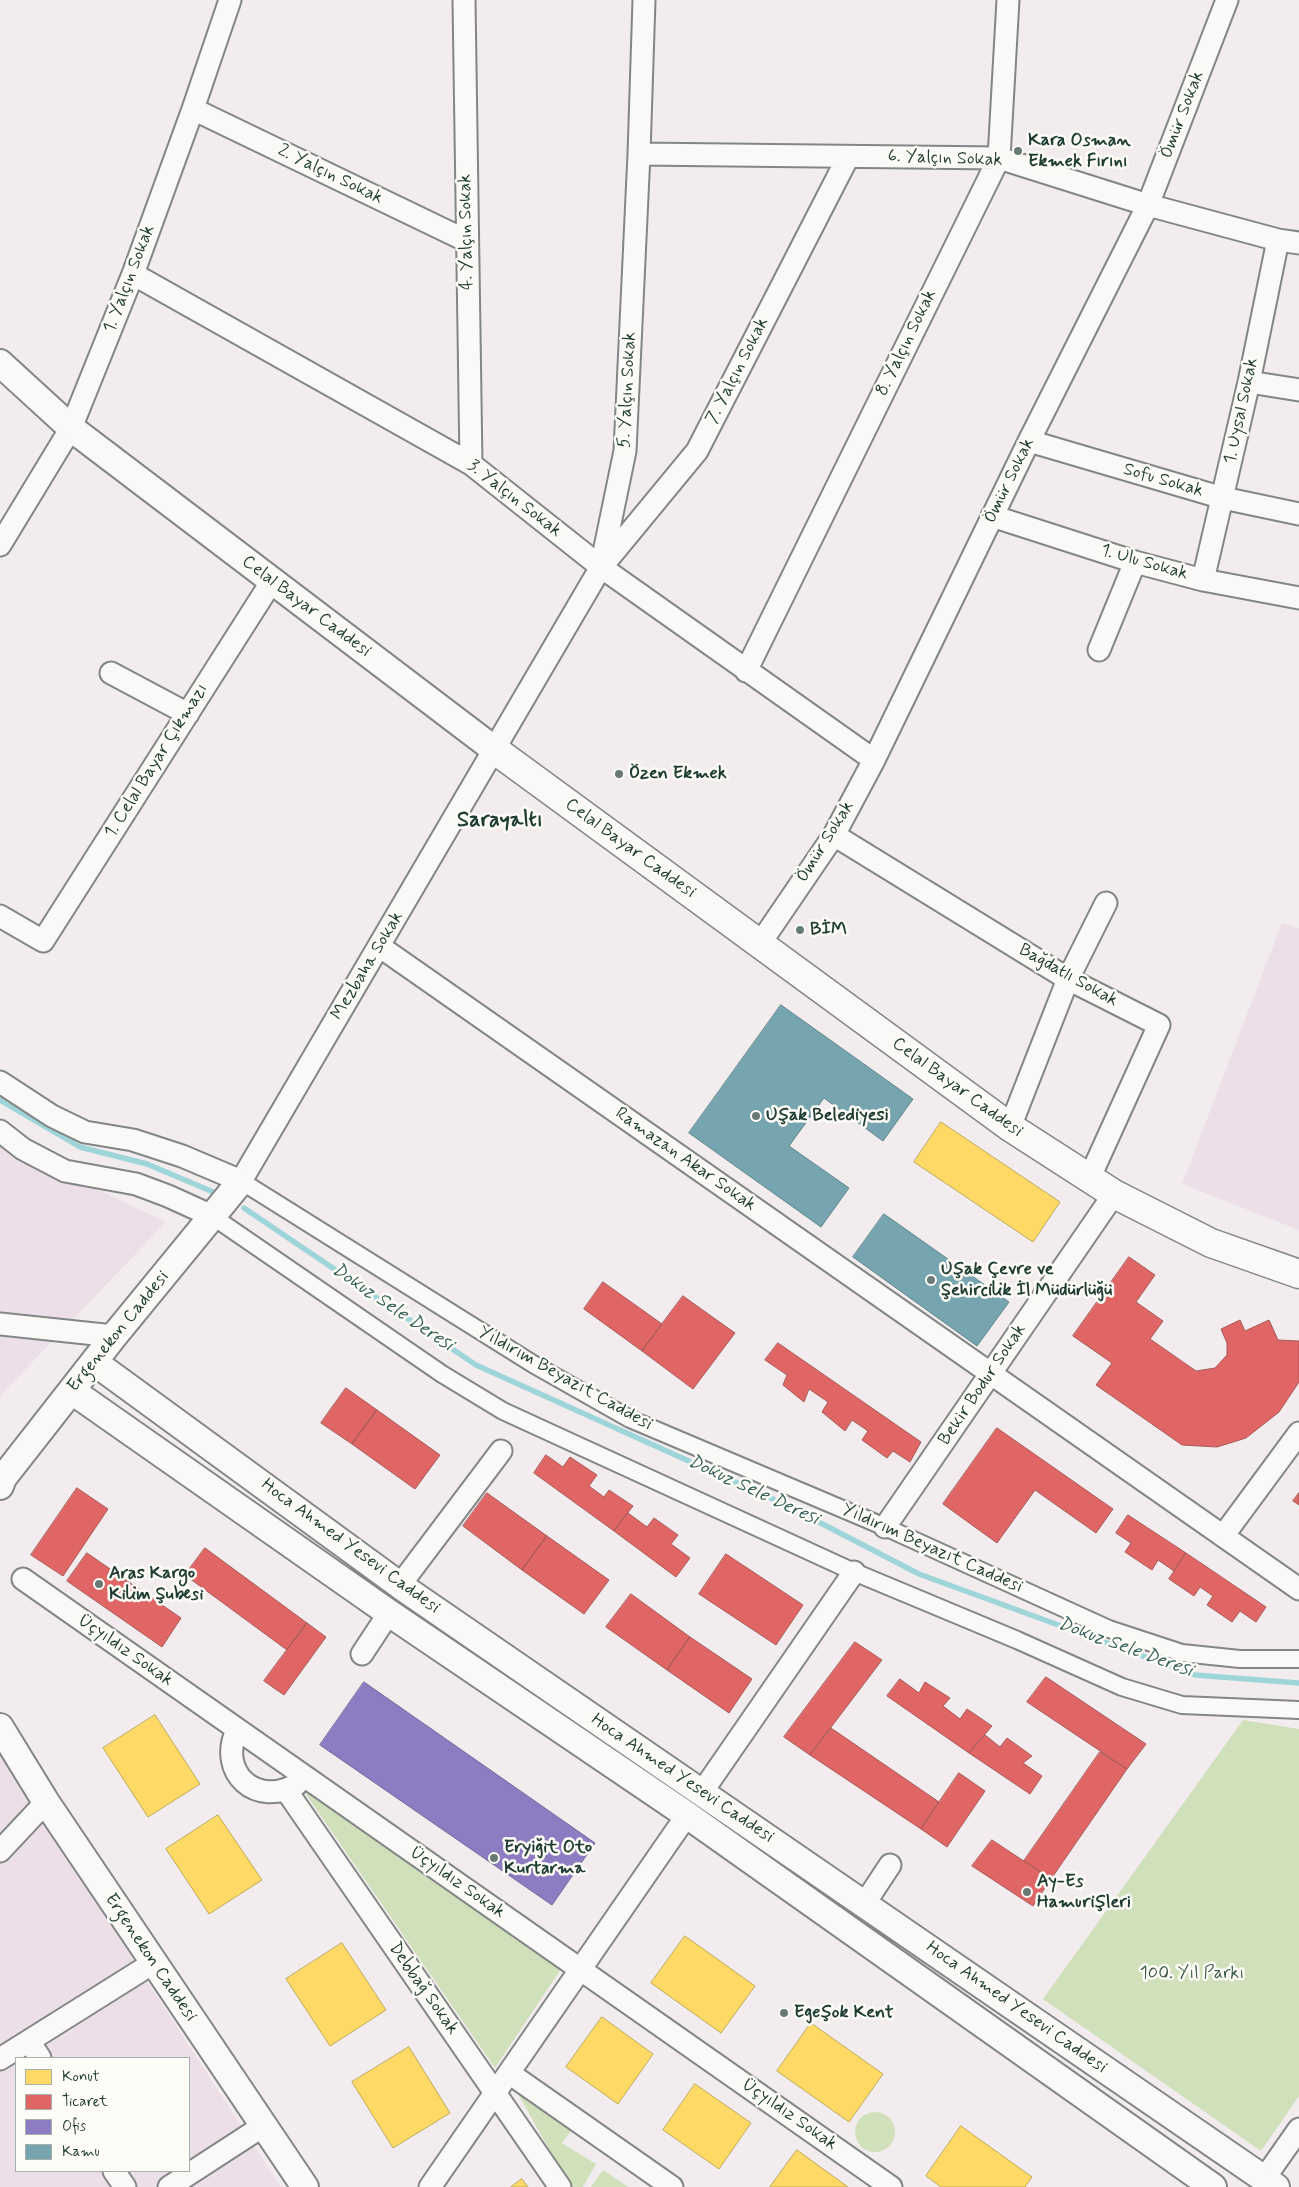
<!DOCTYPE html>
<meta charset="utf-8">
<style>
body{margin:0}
#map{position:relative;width:1299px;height:2187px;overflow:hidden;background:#f2ecee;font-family:Mynerve,sans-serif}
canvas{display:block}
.legend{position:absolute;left:15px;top:2057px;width:175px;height:115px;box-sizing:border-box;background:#fdfcf7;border:1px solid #a4b0a9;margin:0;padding:6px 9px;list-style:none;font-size:15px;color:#1f3d34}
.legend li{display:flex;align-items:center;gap:10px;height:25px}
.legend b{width:25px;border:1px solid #a4b0a9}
</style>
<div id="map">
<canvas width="1299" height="2187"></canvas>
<ul class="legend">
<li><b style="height:14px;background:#ffd966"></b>Konut</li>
<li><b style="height:14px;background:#e06666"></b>Ticaret</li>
<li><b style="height:14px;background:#8e7cc3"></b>Ofis</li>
<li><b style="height:14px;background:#76a5af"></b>Kamu</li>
</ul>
</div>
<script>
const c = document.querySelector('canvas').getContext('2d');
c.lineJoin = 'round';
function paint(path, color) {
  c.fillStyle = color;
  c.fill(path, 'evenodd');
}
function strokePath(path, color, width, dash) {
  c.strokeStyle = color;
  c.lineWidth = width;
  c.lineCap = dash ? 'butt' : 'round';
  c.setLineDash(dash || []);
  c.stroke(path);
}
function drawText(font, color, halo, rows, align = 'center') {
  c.font = font + ' Mynerve,sans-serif';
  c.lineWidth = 5;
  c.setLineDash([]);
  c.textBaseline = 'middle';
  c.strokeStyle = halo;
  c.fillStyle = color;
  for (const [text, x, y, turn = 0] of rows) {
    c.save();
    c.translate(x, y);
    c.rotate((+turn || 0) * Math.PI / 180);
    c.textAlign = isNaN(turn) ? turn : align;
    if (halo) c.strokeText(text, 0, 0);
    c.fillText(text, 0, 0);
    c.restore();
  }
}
paint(new Path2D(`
 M1282 923 1299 928V1230L1182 1184Z
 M0 1143 166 1222 0 1396Z
 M0 1755 281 2187H0ZM16 2058H189V2171H16Z`), '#eddfe7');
paint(new Path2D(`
 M1243 1720 1299 1729V2096L1261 2151 1043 1999Z
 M303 1790 565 1963 495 2068Z
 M518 2089 573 2128 562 2143 596 2164 583 2187H570L517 2092Z
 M855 2132a20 20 0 1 1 40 0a20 20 0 1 1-40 0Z
 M603 2170 628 2187H591Z`), '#d0e0bb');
const homes = new Path2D(`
 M941 1122 1060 1202 1033 1242 914 1162Z
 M155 1715 200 1784 148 1817 103 1748Z
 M218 1815 262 1880 209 1914 166 1849Z
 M685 1936 755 1986 721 2033 651 1983Z
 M342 1943 386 2010 330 2046 286 1979Z
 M602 2017 653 2054 618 2104 566 2067Z
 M811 2023 883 2074 849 2122 777 2071Z
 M409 2047 450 2113 393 2148 352 2082Z
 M695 2084 751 2123 719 2169 663 2130Z
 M961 2126 1032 2177 1025 2187H941L926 2176Z
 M797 2150 848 2187H770Z
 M522 2179 528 2187H511Z`);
paint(homes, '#ffd966');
strokePath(homes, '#bcaa57', 1);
const shops = new Path2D(`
 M1129 1257 1155 1275 1136 1302 1163 1321 1150 1339 1196 1371 1215 1368 1227 1355V1343L1221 1329 1240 1320 1245 1331 1269 1320 1278 1340 1299 1341V1382L1279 1412 1246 1438 1217 1447 1182 1445 1096 1385 1112 1363 1073 1336Z
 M603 1282 662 1324 642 1351 584 1309Z
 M683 1296 735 1333 693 1389 642 1351Z
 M778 1343 921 1442 910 1462 893 1451 887 1458 862 1440 868 1431 852 1420 845 1431 822 1412 828 1402 809 1389 804 1402 783 1385 787 1375 765 1360Z
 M346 1388 377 1410 352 1444 321 1423Z
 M377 1410 440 1455 415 1489 352 1444Z
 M997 1428 1113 1509 1096 1533 1035 1490 997 1543 943 1504Z
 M546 1455 563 1467 570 1457 597 1475 589 1486 604 1497 609 1490 633 1506 614 1531 534 1473Z
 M77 1488 108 1509 63 1576 31 1555Z
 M487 1493 547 1536 522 1570 463 1526Z
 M1299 1493V1505L1293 1501Z
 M628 1513 647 1527 654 1518 678 1535 671 1544 690 1558 676 1577 614 1531Z
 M1128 1515 1186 1553 1174 1571 1158 1560 1152 1570 1125 1552 1131 1543 1116 1533Z
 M547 1536 609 1580 584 1614 522 1570Z
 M205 1548 307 1623 287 1650 185 1575Z
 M87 1553 181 1618 162 1647 67 1581Z
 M1186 1553 1266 1607 1256 1622 1240 1611 1232 1622 1207 1605 1213 1596 1200 1587 1194 1596 1169 1579Z
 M726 1554 803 1605 776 1645 699 1594Z
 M631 1594 690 1637 667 1670 606 1627Z
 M307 1623 326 1637 284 1695 264 1681Z
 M690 1637 752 1679 729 1713 667 1670Z
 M855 1642 882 1660 810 1755 784 1737Z
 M1046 1677 1146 1744 1127 1769 1027 1702Z
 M900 1679 919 1693 925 1682 950 1698 943 1706 960 1719 967 1709 992 1726 969 1753 887 1696Z
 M831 1728 939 1802 921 1829 810 1755Z
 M985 1735 1000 1747 1007 1738 1032 1756 1023 1763 1042 1776 1030 1794 969 1753Z
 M1100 1752 1127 1769 1051 1879 1024 1861Z
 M959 1773 985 1791 947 1847 921 1829Z
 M992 1840 1051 1879 1033 1906 972 1866Z`);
paint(shops, '#e06666');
strokePath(shops, '#a65a57', 1);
const offices = new Path2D(`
 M364 1682 595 1843 552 1905 320 1745Z`);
paint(offices, '#8e7cc3');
strokePath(offices, '#6d6998', 1);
const public = new Path2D(`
 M781 1005 913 1099 883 1141 824 1098 789 1146 849 1188 821 1227 689 1133Z
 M884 1214 1009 1302 977 1346 853 1257Z`);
paint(public, '#76a5af');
strokePath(public, '#5c868a', 1);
strokePath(new Path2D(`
 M0 1100 80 1147 147 1164 218 1194
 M244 1208 476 1365 784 1504 919 1574 1195 1675 1299 1683`), '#9ed5d9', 5.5);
const pedestrian = new Path2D(`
 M241 1181 533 1364 630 1419 885 1527 1109 1629 1182 1653 1240 1659H1299
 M212 1216 442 1374 503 1411 854 1572 1017 1640 1122 1687 1182 1705 1299 1710`);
const minor = new Path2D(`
 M464 0 471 464
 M193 109 467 241
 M639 154 999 158 1148 205 1278 240 1299 243
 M133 274 471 464 601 567 874 760
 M1249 382 1299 390
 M1029 441 1223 498 1299 514
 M992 516 1135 562 1203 580 1299 598
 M0 545 71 428 133 274 193 109 230 0
 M603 565 697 451 848 157
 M1203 580 1249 382 1278 240
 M1099 650 1135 562
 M746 671 999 158 1008 0
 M111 673 188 714
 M834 835 1068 979 1159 1025 1089 1179
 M0 916 43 941 272 581
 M759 945 834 835 874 760 1029 441 1148 205 1227 0
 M379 946 1299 1589
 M0 1082 52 1116 85 1132 133 1140 182 1156 241 1181 601 567 625 451 639 154 644 0
 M1010 1127 1068 979 1106 903
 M0 1131 23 1149 65 1171 136 1184 168 1196 212 1216
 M0 1324 114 1336
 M885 1527 1114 1194
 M1223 1536 1299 1433
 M23 1579 891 2187
 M400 1585 501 1451
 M362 1654 389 1613
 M237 1730C217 1773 257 1808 297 1784
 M286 1790 560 2187
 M702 1792 854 1572
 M0 1851 46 1802
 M865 1903 890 1865
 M29 2041 40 2058
 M0 2059 153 1963
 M509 2073 672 2187
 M114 2171 125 2187
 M1264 2179 1299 2129
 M169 2187 263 2126
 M430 2187 687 1815`);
const tertiary = new Path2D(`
 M0 363 71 428 495 750
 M94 1362 405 1589 1276 2187
 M72 1391 389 1613 687 1815 1213 2187
 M0 1486 3 1478 114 1336 241 1181
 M0 1727 46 1802 305 2187`);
const secondary = new Path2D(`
 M495 750 1010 1127 1114 1194 1211 1243 1299 1274`);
strokePath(pedestrian, '#838686', 20);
strokePath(minor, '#838686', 25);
strokePath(tertiary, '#838686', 30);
strokePath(secondary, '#838686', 31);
strokePath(pedestrian, '#faf9f7', 16);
strokePath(minor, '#faf9f7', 21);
strokePath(tertiary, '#faf9f7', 26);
strokePath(secondary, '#faf9f7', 28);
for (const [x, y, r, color] of [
 [1018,151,5,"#697a75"],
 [619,774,5,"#697a75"],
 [800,930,5,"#697a75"],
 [756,1116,5,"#697a75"],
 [931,1280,5,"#697a75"],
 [99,1584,5,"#697a75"],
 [494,1858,5,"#697a75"],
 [1027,1892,5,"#697a75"],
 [784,2013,5,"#697a75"]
]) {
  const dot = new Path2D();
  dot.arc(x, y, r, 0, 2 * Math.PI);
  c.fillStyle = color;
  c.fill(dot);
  strokePath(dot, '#fdfcf7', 2);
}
drawText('18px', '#1f3d34', '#fdfcf7', [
 ["Ömür Sokak",1183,115,-69],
 ["6. Yalçın Sokak",945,159,2],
 ["2. Yalçın Sokak",330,175,26],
 ["4. Yalçın Sokak",467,232,-91],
 ["1. Yalçın Sokak",130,279,-69],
 ["8. Yalçın Sokak",907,343,-64],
 ["7. Yalçın Sokak",738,371,-63],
 ["5. Yalçın Sokak",628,390,-87],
 ["1. Uysal Sokak",1242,411,-78],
 ["Ömür Sokak",1010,481,-64],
 ["Sofu Sokak",1163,481,16],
 ["3. Yalçın Sokak",514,499,38],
 ["1. Ulu Sokak",1144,563,16],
 ["Celal Bayar Caddesi",306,607,37],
 ["1. Celal Bayar Çıkmazı",157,761,-58],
 ["Ömür Sokak",826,842,-58],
 ["Celal Bayar Caddesi",630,849,36],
 ["Mezbaha Sokak",368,966,-59],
 ["Bağdatlı Sokak",1068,976,29],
 ["Celal Bayar Caddesi",957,1088,36],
 ["Ramazan Akar Sokak",685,1160,35],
 ["Ergenekon Caddesi",119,1332,-51],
 ["Yıldırım Beyazıt Caddesi",565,1379,29],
 ["Bekir Bodur Sokak",983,1385,-56],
 ["Hoca Ahmed Yesevi Caddesi",350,1547,36],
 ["Yıldırım Beyazıt Caddesi",932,1549,24],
 ["Üçyıldız Sokak",125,1651,35],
 ["Hoca Ahmed Yesevi Caddesi",682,1779,34],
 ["Üçyıldız Sokak",457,1883,35],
 ["Ergenekon Caddesi",150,1958,56],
 ["Debbağ Sokak",423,1989,55],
 ["Hoca Ahmed Yesevi Caddesi",1016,2008,35],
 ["Üçyıldız Sokak",789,2115,35]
]);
drawText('bold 18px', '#1f3d34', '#fdfcf7', [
 ["Kara Osman",1028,141],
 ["Ekmek Fırını",1028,162],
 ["Özen Ekmek",629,774],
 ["BİM",810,930],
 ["Uşak Belediyesi",766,1116],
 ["Uşak Çevre ve",941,1270],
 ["Şehircilik İl Müdürlüğü",941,1291],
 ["Aras Kargo",109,1574],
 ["Kilim Şubesi",109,1595],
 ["Eryiğit Oto",504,1848],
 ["Kurtarma",504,1869],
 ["Ay-Es",1037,1882],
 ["Hamurişleri",1037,1903],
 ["Egeşok Kent",794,2013]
], 'left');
drawText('18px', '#3d5c47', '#fdfcf7', [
 ["100. Yıl Parkı",1192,1974]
]);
drawText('italic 19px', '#36605b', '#fdfcf7', [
 ["Dokuz Sele Deresi",392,1308,34],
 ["Dokuz Sele Deresi",753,1491,25],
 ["Dokuz Sele Deresi",1125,1648,20]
]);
drawText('bold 22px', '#1f3d34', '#fdfcf7', [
 ["Sarayaltı",500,821]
]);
</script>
